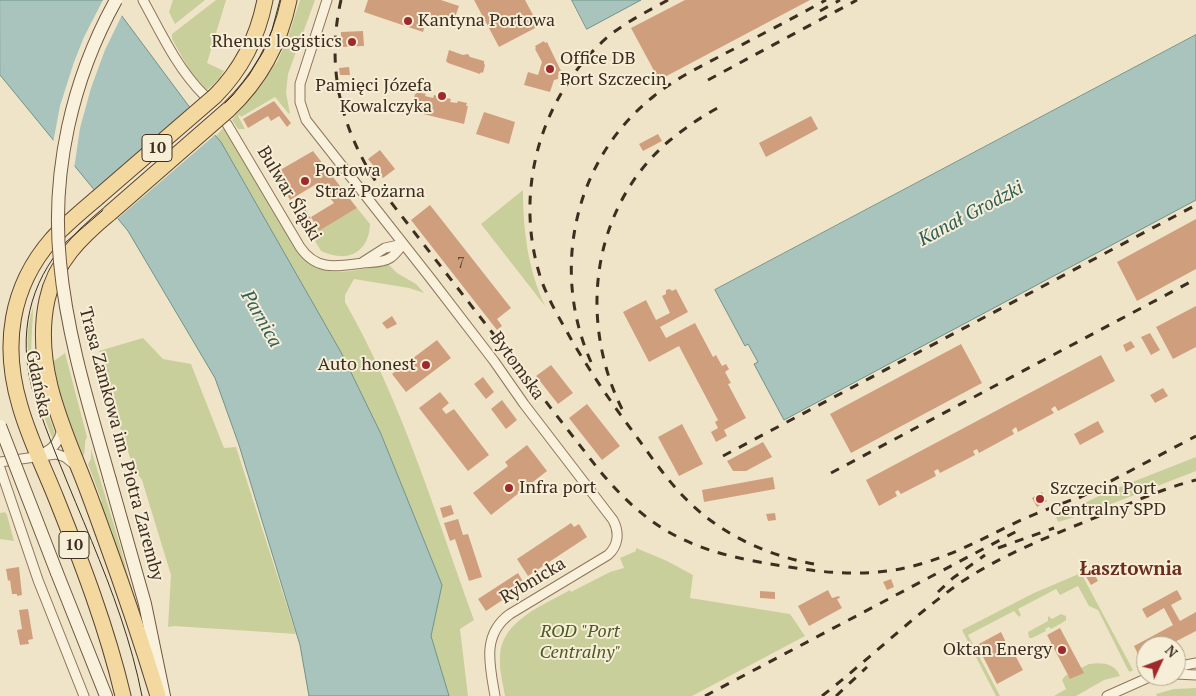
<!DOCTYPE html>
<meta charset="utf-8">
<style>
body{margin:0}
#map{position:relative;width:1196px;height:696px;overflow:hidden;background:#f0e4c8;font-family:"PT Serif",serif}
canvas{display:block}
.north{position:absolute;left:1136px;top:636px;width:50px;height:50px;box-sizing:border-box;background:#f7eed8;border:1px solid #ada18e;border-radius:50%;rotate:47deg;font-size:14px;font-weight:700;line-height:20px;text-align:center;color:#3d2e20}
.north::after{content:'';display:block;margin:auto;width:18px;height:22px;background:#9e2a2b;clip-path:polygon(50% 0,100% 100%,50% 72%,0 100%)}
</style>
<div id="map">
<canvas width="1196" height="696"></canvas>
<div class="north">N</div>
</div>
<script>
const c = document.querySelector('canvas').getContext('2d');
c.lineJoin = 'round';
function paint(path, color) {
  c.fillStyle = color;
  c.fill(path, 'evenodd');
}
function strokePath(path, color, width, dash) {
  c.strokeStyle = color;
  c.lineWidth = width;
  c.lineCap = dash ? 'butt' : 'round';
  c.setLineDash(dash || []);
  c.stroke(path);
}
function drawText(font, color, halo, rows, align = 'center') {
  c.font = font + ' "PT Serif",serif';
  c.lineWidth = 4;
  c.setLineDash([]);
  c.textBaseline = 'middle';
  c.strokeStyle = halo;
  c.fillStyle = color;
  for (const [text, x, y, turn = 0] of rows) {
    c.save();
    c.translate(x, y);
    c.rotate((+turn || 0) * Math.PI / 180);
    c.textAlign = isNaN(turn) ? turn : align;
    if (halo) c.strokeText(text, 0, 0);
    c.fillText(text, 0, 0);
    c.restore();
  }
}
paint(new Path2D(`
 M173 0H205L175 24 169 12Z
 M216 0H226L207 63 224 71 218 80 207 90 191 73 172 39V34Z
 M300 0H315L288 74 286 93 290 114 288 113 275 97 241 117 240 115 238 116 245 129H238L232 120 277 62 287 40Z
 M224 127 294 247C317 283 352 271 388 264L397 273 416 284 424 293 409 288 354 279 345 295V302C402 402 435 513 474 620L460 629 468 696H449L431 636 442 585 381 434 342 354 221 142 215 137Z
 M523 190C523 231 528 269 545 306L481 224Z
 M357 208 370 224C369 254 346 263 321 251L304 223 311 219 319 231Z
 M33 307C33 326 30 344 32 362 36 387 47 410 55 433V437L53 440C37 398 18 352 33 307Z
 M143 338 163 359 191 364 224 448 236 447 296 634 174 626 168 627 171 575 142 480 134 469 112 404 99 351Z
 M65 353 87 437C83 443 87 453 82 458L60 400 51 363Z
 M91 449 120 545 136 607 99 503 102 502 88 464 91 459Z
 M1196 457V471L1088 513 1058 522 1056 517 1107 492Z
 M5 512 7 515 14 541 0 539V513Z
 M636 548 667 561 693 575 690 598 790 614 805 636 692 696H505C503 683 499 670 500 657 500 621 544 605 570 590L571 592 610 572 624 568 620 558 636 551Z
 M1081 573 1133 670 1130 672 1128 670 1098 610 1089 606 1078 586 1060 595 1056 589 1018 609 1021 615 1019 617 1014 611 968 635 1000 696H996L962 630 1034 593Z
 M1061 614 1066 616V620L1065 621 1051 629 1049 627 1045 629 1046 631 1032 638H1029L1028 632 1048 621V616L1052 619Z
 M1089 664C1102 662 1115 663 1120 676L1104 680 1076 696H1054L1066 689 1062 680 1065 676Z
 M1196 688V696H1157L1156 694 1174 689Z`), '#c9cf9b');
const water = new Path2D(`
 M0 0H110L188 105 221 142 342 354 381 434 442 585 431 636 449 696H309L300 645 239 445 215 378 128 231 0 75Z
 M572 0H641L587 29Z
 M1196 35V200L784 420 754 364 758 362 748 344 745 346 715 290Z`);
paint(water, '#a9c4bc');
strokePath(water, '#6f938a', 1);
paint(new Path2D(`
 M103 0H113L123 13 105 50 91 88 80 128 74 169 53 143 60 106 74 62 84 37Z
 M192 106 216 134 116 220 92 191Z`), '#f0e4c8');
paint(new Path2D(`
 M368 0H441L459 6 453 23 428 15 423 32 364 12Z
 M474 0H525L539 26 499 47Z
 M685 0H810L659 80 631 28Z
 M363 31 364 46 341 47V32Z
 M544 41 545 43 547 42 562 73 558 75V79L554 80 550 92 524 85 528 72 538 75 542 62 535 49 536 48 535 46Z
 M449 50 463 55 468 54 470 57 484 61V64L485 65 483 73 481 72 480 74 448 63 446 61Z
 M349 67 350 75H340L339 68Z
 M417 92 426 94 425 96 433 98 434 95 451 99 450 102 457 103 458 101 467 103 466 106H468L464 124 411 111 415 94H416Z
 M274 101 291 123 287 127 279 116 271 121 268 116 248 128 243 119Z
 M484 112 515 122 509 144 476 134Z
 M811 116 818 129 766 157 759 143Z
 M658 134 662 141 643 151 639 144Z
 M380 150 395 169 383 178 368 159Z
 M313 151 357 208 319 231 311 217 334 203 318 183 290 200 275 173Z
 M300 200 311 219 304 223 293 204Z
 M430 205 511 308 497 319 502 326 497 330 411 220Z
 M1196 219V269L1137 301 1117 262Z
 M670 289 672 291 676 289 688 312 660 327 666 338 695 323 713 357 716 355 722 366 726 364 729 369 725 372 731 383 728 384 746 418 724 430 727 436 716 442 711 432 718 428 715 422 718 420 679 346 649 362 623 312 646 300 656 320 670 313 662 296 666 294V290Z
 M1196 306V347L1173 359 1156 327Z
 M392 316 397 324 387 329 382 323Z
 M1150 333 1160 350 1151 355 1141 337Z
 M437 340 451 358 406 392 392 374Z
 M1131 341 1135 347 1126 352 1123 345Z
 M961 344 982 383 851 453 830 414Z
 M1101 355 1115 381 1058 411 1055 406 1051 409 1054 413 1018 432 1016 427 1012 430 1014 434 979 453 977 449 973 451 975 455 940 473 938 469 934 471 936 476 901 494 898 490 895 492 897 496 879 506 866 480Z
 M551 365 573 393 558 404 536 376Z
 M483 377 494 392 486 399 474 384Z
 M1163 388 1168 396 1155 403 1150 395Z
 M440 392 449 403 442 409 446 414 454 409 489 455 468 471 419 408Z
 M502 400 517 420 506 429 491 409Z
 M587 404 620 446 602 460 569 418Z
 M1098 421 1104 432 1080 445 1074 434Z
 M682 424 703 464 679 476 658 437Z
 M763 442 772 457 746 471H733L727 461Z
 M527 445 547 471 491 515 473 493 508 466 505 462Z
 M773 477 775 489 704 502 702 490Z
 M1042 492 1047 501 1037 507 1032 498Z
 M451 505 454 514 443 518 440 508Z
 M775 513 776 520 768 521 766 514Z
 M458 519 463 535 468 534 482 577 469 581 455 539 450 541 444 523Z
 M571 523 574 527 579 524 587 537 528 576 517 559Z
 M19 567 22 595 17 596V594H12L10 580 8 581 6 569Z
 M1092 569 1098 581 1091 585 1084 573Z
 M518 573 525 585 486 611 478 599Z
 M891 579 894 587 887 590 883 582Z
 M828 590 832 598 839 596 840 598 837 599 842 608 809 626 798 606Z
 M1177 590 1182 599 1171 605 1180 621 1196 612V631L1167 646H1146V657L1141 660 1134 646 1173 625 1164 608 1147 618 1142 609Z
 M760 591 775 592V599L760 598Z
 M28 609 33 639 28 640 29 644 20 645 17 630 22 629 19 610Z
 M1060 628 1084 673 1070 679 1047 635Z
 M1001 632 1012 655H1015L1023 670 997 684 977 645Z`), '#cf9f7d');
const street = new Path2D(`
 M143 0C161 33 177 68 204 95
 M327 0 300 84V102L306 120 431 279 494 361 524 404 613 520C620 533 618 546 608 555L510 614C481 635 490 666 495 696
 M227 124 300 247C317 272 338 266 363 263 372 262 382 263 390 258 395 255 399 249 403 244
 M363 262 385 248 403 244
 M44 453C54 448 60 440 62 429
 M0 462 56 454 65 457 75 465
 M0 468 38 580 84 696
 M1176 667 1196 663
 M1176 674 1196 675
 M1107 696 1152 676`);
const secondary = new Path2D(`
 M110 480 145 604 164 696
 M57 573 106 696`);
const primary = new Path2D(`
 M215 96C241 70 258 36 265 0
 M228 110C260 80 280 43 289 0
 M97 198C82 211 66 224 52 239 10 287 2 346 20 406 29 438 44 468 56 498 82 563 107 628 123 696
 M110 213C81 237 55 262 47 300 34 360 58 417 80 471 89 493 97 516 105 538 124 590 142 643 158 696`);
strokePath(street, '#8d765c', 11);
strokePath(secondary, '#6f573f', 14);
strokePath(primary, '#5b4430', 17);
strokePath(street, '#faf1dc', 9);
strokePath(secondary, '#faf1dc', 12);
strokePath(primary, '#f3d9a0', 15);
strokePath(new Path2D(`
 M142 696C121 588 65 492 32 388 18 335 29 283 66 242L208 120 233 95 249 75 263 52 272 30 280 0`), '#3d2e20', 1);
strokePath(new Path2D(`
 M341 0C325 70 342 134 383 192L599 470C656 539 703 554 789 567 832 574 874 577 917 565 954 555 986 537 1021 520 1042 511 1063 503 1085 495
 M668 0C648 11 628 21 610 35 539 95 512 195 542 282 550 303 561 321 571 339 588 368 606 395 625 421 644 446 661 473 683 496 718 533 765 555 814 564
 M820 11 840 0
 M835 12 857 0
 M708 80 840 9
 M591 362C550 270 574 159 654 96 676 78 702 66 726 53 759 36 793 18 826 0
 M622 409C578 320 591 208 669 141 686 127 704 115 723 105
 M723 456 1196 205
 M831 473 1196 279
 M1079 498 1196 436
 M998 548 1054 528
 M938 592 953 578 985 555
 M705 696 1019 530
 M822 696C868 660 910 619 957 585 1002 554 1053 535 1104 514 1134 502 1164 488 1196 480
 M836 696 867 667`), '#3d2e20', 3, [9, 9]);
const secondaryBridge = new Path2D(`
 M0 426 57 573
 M110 480C90 409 67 337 60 262 51 172 72 79 116 0`);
const primaryBridge = new Path2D(`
 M97 198 215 96
 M110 213 228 110`);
strokePath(secondaryBridge, '#6f573f', 14, []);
strokePath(primaryBridge, '#5b4430', 17, []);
strokePath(secondaryBridge, '#faf1dc', 12);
strokePath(primaryBridge, '#f3d9a0', 15);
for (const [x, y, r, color] of [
 [408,21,5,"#9e2a2b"],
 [352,42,5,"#9e2a2b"],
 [550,69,5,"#9e2a2b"],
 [442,96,5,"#9e2a2b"],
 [305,181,5,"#9e2a2b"],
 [426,365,5,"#9e2a2b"],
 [509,488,5,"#9e2a2b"],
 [1040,499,5,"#9e2a2b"],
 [1062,650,5,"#9e2a2b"]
]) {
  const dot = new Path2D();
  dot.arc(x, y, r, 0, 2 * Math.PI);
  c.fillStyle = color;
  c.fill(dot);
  strokePath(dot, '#f7eed8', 2);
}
drawText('15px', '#624a37', null, [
 ["7",461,264]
]);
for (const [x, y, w] of [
 [157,148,30],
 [74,545,30]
]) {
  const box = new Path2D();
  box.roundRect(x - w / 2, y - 13.5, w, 27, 4);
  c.fillStyle = '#f7eed8';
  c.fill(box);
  strokePath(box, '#3d2e20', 1);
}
drawText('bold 16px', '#3d2e20', null, [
 ["10",157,148],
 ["10",74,545]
]);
drawText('18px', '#3d2e20', '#f7eed8', [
 ["Kantyna Portowa",418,21],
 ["Rhenus logistics",342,42,"right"],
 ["Office DB",560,59],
 ["Port Szczecin",560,80],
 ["Pamięci Józefa",432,86,"right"],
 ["Kowalczyka",432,107,"right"],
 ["Portowa",315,171],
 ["Straż Pożarna",315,192],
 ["Auto honest",416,365,"right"],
 ["Infra port",519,488],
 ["Szczecin Port",1050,489],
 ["Centralny SPD",1050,510],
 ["Oktan Energy",1052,650,"right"]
], 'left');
drawText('18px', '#3d2e20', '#f7eed8', [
 ["Bulwar Śląski",289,194,59],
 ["Bytomska",517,366,54],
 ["Gdańska",38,384,78],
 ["Trasa Zamkowa im. Piotra Zaremby",121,444,75],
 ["Rybnicka",533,581,-31]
]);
drawText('italic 18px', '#4d5a26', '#f7eed8', [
 ["ROD \"Port",580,632],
 ["Centralny\"",580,653]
]);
drawText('italic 19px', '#2f5d5a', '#f7eed8', [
 ["Kanał Grodzki",971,214,-28],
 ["Parnica",261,319,60]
]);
drawText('bold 19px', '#6b2e1e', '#f7eed8', [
 ["Łasztownia",1131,570]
]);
</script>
